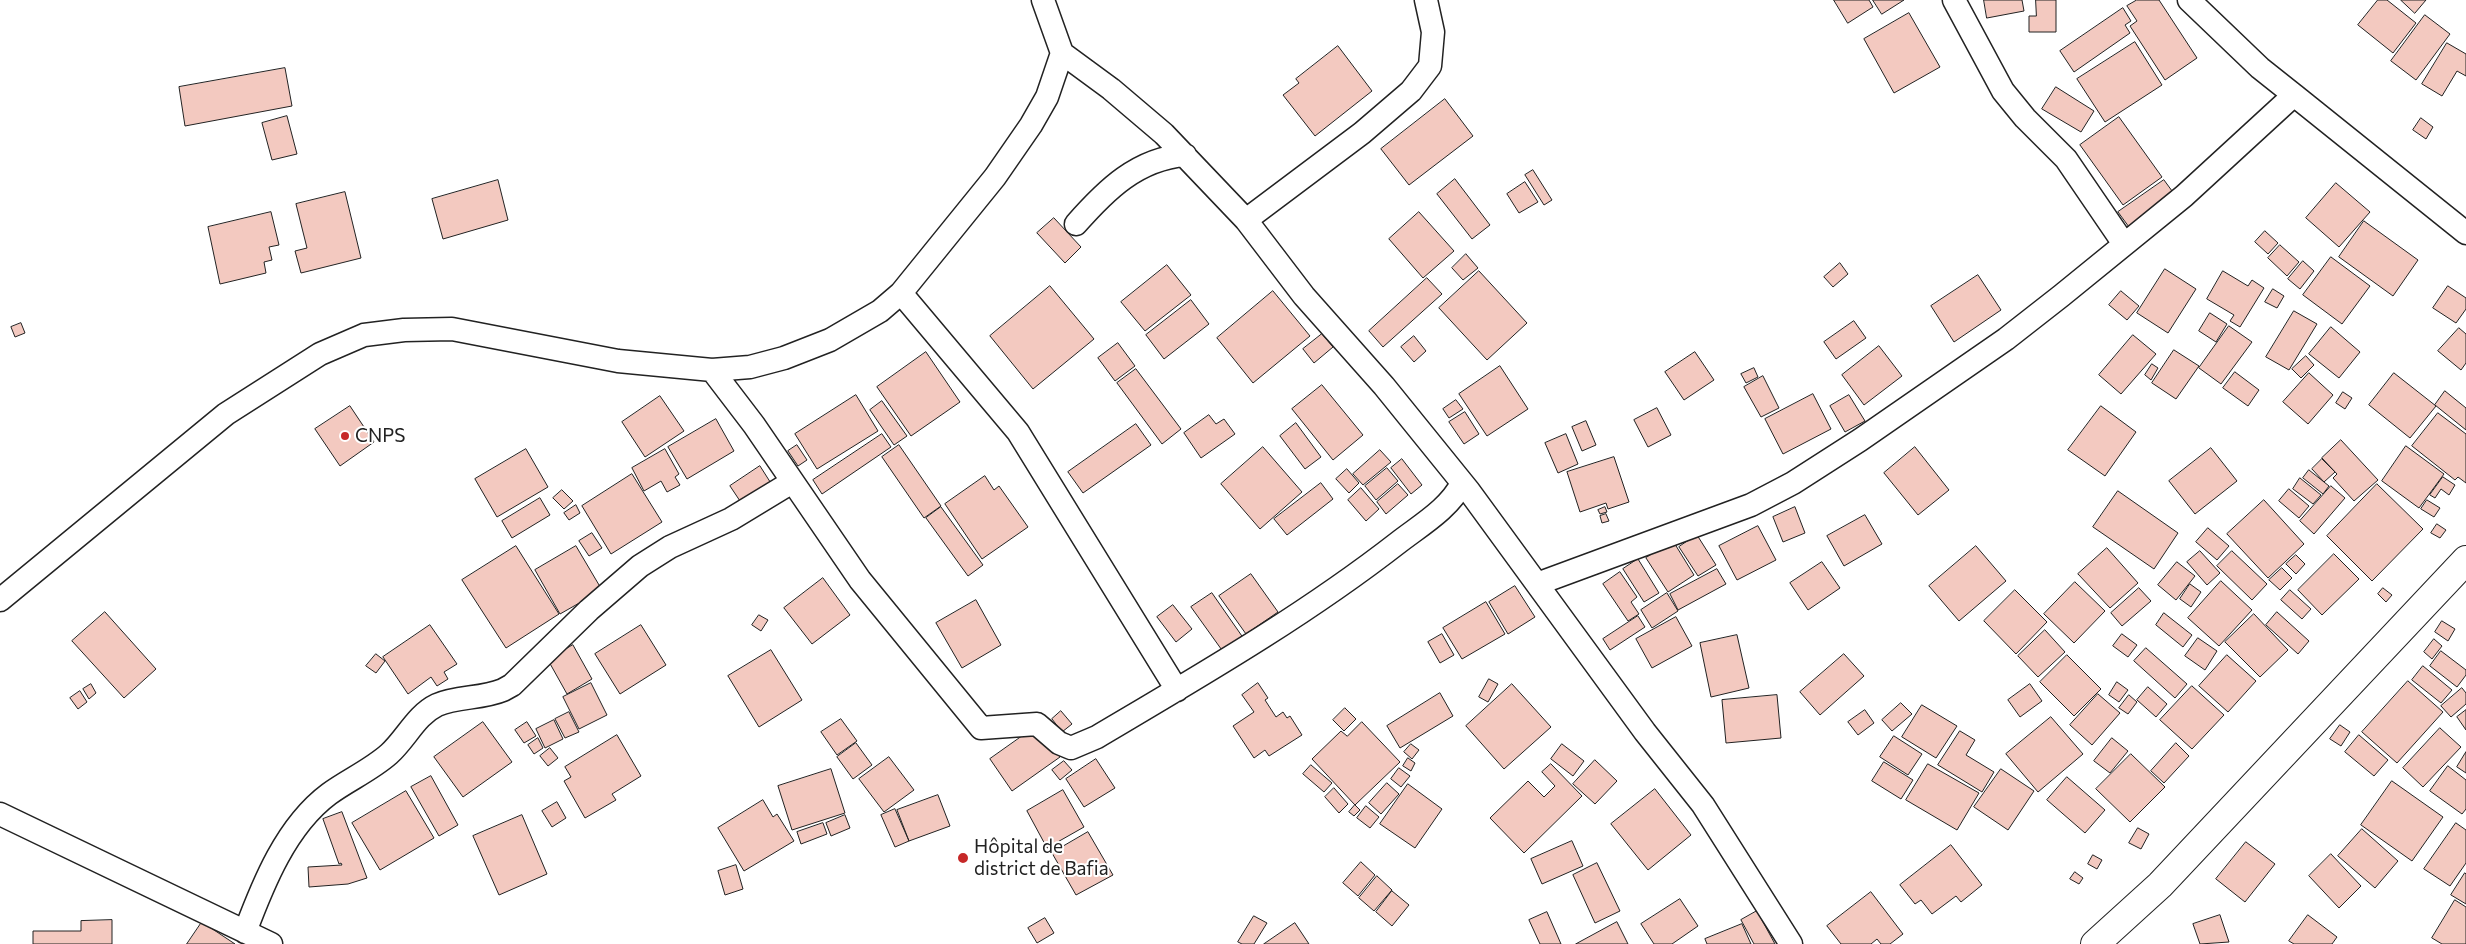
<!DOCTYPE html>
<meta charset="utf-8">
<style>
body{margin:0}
canvas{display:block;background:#fff}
</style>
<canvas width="2466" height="944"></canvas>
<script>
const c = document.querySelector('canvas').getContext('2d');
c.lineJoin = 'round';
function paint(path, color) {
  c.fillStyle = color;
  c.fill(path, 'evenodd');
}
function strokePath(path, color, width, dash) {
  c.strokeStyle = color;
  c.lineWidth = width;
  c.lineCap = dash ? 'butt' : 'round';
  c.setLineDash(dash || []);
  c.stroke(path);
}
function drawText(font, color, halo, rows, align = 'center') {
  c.font = font + ' Commissioner,sans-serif';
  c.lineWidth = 4;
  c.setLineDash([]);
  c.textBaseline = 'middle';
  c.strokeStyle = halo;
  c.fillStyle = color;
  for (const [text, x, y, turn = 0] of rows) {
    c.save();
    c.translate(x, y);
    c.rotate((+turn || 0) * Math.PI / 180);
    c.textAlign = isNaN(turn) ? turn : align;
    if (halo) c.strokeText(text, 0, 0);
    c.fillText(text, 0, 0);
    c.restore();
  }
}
const building = new Path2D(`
 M1834 0H1869L1873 7 1848 23Z
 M1873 0H1904L1882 14Z
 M1984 0H2022L2024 11 1987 18Z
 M2036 0H2056V32H2029V16H2036Z
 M2137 0H2159L2197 58 2165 80 2130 26 2137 21 2127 6Z
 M2378 0H2387L2416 23 2393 53 2358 25Z
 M2401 0H2426L2415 13Z
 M2123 8 2131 21 2125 25 2130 33 2074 72 2060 51Z
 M1909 13 1940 67 1894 93 1864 39Z
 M2425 15 2450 34 2416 80 2391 61Z
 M2135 42 2162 85 2105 122 2077 79Z
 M2447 43 2466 54V76L2457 71 2442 96 2422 84Z
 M1338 46 1372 91 1315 136 1283 95 1299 83 1296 79Z
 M285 68 292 106 185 126 179 87Z
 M2056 87 2094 111 2081 132 2042 109Z
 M1445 99 1473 136 1409 185 1381 149Z
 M287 116 297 154 272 160 262 123Z
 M2119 117 2162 177 2123 205 2080 145Z
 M2421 118 2433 127 2426 139 2413 130Z
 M1533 170 1552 200 1544 205 1525 175Z
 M1455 179 1490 225 1472 239 1437 194Z
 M498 180 508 220 443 239 432 199Z
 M2164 180 2175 195 2129 227 2118 212Z
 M1525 182 1538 202 1519 213 1507 194Z
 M2336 183 2370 212 2339 247 2306 218Z
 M345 192 361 258 301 273 295 251 307 248 296 204Z
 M271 212 279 245 269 247 272 260 264 262 266 273 220 284 208 227Z
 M1419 212 1454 251 1423 278 1389 239Z
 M1054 218 1081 247 1065 263 1037 233Z
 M2364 221 2418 260 2393 296 2339 257Z
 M2265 231 2278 243 2268 254 2255 242Z
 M2280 245 2299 262 2287 276 2268 258Z
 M1466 254 1478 268 1463 280 1452 268Z
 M2331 257 2370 286 2342 324 2303 295Z
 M2303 261 2314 271 2300 289 2288 279Z
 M1840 263 1848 274 1833 287 1824 277Z
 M1167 265 1191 295 1145 331 1121 302Z
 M2165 269 2196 289 2168 333 2137 313Z
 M1479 271 1527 323 1487 360 1439 308Z
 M2223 271 2248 286 2252 280 2264 288 2240 327 2230 321 2234 315 2207 299Z
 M1978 275 2001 310 1954 342 1931 306Z
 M1427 278 1442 294 1383 347 1369 331Z
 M1050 286 1094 339 1033 389 990 336Z
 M2448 286 2466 298V309L2456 323 2433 308Z
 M2273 289 2284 296 2277 308 2265 302Z
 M1273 291 1310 336 1253 383 1217 338Z
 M2121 291 2139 306 2127 320 2109 305Z
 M1191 300 1209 324 1164 359 1146 335Z
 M2294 311 2317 324 2289 370 2266 357Z
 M2210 313 2227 324 2216 342 2199 331Z
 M1854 321 1866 338 1836 359 1824 342Z
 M21 323 25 333 15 337 11 327Z
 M2229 326 2252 342 2221 384 2199 368Z
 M2331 327 2360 352 2339 378 2309 354Z
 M2459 328 2466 334V363L2461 370 2438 351Z
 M1322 334 1333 347 1314 363 1303 349Z
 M2133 335 2156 354 2121 394 2099 375Z
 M1414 336 1426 351 1414 362 1401 347Z
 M1118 343 1135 366 1115 381 1098 358Z
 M1879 346 1902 376 1864 405 1842 375Z
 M2174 350 2199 366 2176 399 2152 383Z
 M926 352 960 402 911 436 877 387Z
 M1695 352 1714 380 1684 400 1665 372Z
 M2306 356 2314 365 2301 378 2292 369Z
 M2152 364 2158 368 2151 380 2145 375Z
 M1500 366 1528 409 1487 436 1459 394Z
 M1754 368 1758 377 1746 383 1741 374Z
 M1136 369 1181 429 1162 444 1117 383Z
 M2235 372 2259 390 2248 406 2223 388Z
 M2309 373 2333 395 2308 424 2283 402Z
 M2394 373 2436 406 2410 438 2369 405Z
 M1763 376 1779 408 1761 417 1744 387Z
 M1322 385 1363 435 1333 460 1292 409Z
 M2445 391 2466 408V430L2435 405Z
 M2343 392 2352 398 2345 409 2336 403Z
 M1813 394 1831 429 1783 454 1765 419Z
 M856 395 878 431 817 469 795 434Z
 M1849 395 1865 421 1845 432 1830 406Z
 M660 396 684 431 645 457 622 422Z
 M1456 400 1463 409 1449 418 1443 409Z
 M882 401 907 436 894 445 870 410Z
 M350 406 374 442 340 466 315 429Z
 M2101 406 2136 432 2105 476 2068 450Z
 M1657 408 1671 435 1648 447 1634 420Z
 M1465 412 1479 434 1464 444 1449 422Z
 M2438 413 2466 434V483L2458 477 2455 480 2412 446Z
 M1209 415 1216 424 1224 419 1235 434 1201 458 1184 433Z
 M716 419 734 451 687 479 668 447Z
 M1586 421 1596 445 1582 451 1572 427Z
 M1296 423 1321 457 1305 469 1280 436Z
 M1136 424 1151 445 1083 493 1068 472Z
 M882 434 891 447 822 494 813 480Z
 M1566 434 1578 464 1558 473 1545 443Z
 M2341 440 2378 480 2354 501 2333 478 2337 474 2322 458Z
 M797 445 807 460 798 466 788 451Z
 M899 445 941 506 924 518 882 457Z
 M2406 446 2444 474 2419 508 2382 481Z
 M1263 447 1302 492 1260 529 1221 484Z
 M1915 447 1949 490 1918 515 1884 473Z
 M2211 448 2237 481 2195 514 2169 481Z
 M526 449 548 487 497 517 475 479Z
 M665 449 679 474 675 477 680 485 667 492 661 481 644 491 632 468Z
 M1380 450 1391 462 1363 485 1353 474Z
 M1614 457 1629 502 1608 509 1606 503 1580 512 1567 472Z
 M1402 459 1422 485 1411 494 1391 468Z
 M2322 459 2335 472 2324 482 2312 469Z
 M760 466 774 488 744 507 730 486Z
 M1387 468 1398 481 1376 500 1365 486Z
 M1347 469 1359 483 1349 493 1336 479Z
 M2309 470 2329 486 2323 494 2303 478Z
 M632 474 662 522 611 554 582 506Z
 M985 476 994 490 999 486 1028 527 982 559 945 504Z
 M2443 477 2455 485 2449 495 2441 489 2435 498 2430 495Z
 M2300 478 2321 495 2313 504 2293 489Z
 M1321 483 1333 499 1287 535 1274 519Z
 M1398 484 1408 495 1386 514 1377 502Z
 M2377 484 2423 529 2372 581 2327 536Z
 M2331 486 2345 498 2314 534 2300 521Z
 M1361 488 1379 509 1366 521 1348 500Z
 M2289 489 2309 506 2299 518 2279 501Z
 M562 490 573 501 564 509 553 498Z
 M2118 491 2178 533 2154 569 2093 527Z
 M540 498 550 515 512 538 502 521Z
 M2264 500 2304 544 2268 578 2227 534Z
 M2427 500 2440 508 2434 517 2421 509Z
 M576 505 580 513 569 520 564 513Z
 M941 507 983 565 968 576 926 518Z
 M1605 507 1607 512 1600 514 1598 510Z
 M1795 507 1805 533 1783 542 1773 517Z
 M1606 514 1609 521 1602 523 1600 516Z
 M1865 515 1882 544 1844 566 1827 536Z
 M2437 524 2446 530 2440 538 2431 533Z
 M1758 526 1776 560 1737 580 1719 546Z
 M2208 528 2229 546 2217 560 2196 542Z
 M592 533 602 548 589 556 579 541Z
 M1697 535 1716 565 1698 576 1679 547Z
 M1673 541 1694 575 1668 592 1646 558Z
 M516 546 559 614 506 648 462 580Z
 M576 546 602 590 560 614 535 570Z
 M1976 546 2006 581 1959 621 1929 586Z
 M2107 548 2138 583 2110 608 2078 574Z
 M2200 551 2220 573 2207 585 2187 562Z
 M2232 551 2267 584 2252 600 2217 566Z
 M2334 554 2359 579 2322 615 2298 590Z
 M2296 555 2305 564 2296 574 2286 564Z
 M1638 559 1659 593 1644 602 1623 569Z
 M1822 562 1840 588 1808 610 1790 583Z
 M2177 562 2195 576 2176 600 2158 585Z
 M2282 568 2292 578 2280 590 2269 580Z
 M1717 569 1726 584 1678 610 1670 594Z
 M1620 572 1637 597 1631 602 1639 614 1628 621 1603 584Z
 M1251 574 1278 612 1246 634 1219 596Z
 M823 578 850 615 812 644 784 608Z
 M2221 581 2252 610 2219 646 2188 618Z
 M2075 582 2105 611 2074 643 2044 614Z
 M2190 584 2201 592 2191 607 2180 599Z
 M1515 586 1535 617 1508 634 1489 602Z
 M2139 588 2151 601 2122 626 2111 613Z
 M2383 588 2392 595 2386 602 2378 594Z
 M2015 590 2047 622 2016 654 1984 621Z
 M2290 590 2311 609 2302 619 2281 600Z
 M1212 593 1244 639 1224 653 1191 607Z
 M1667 593 1678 611 1652 628 1641 610Z
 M976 600 1001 645 962 668 936 623Z
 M1486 602 1505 634 1462 659 1443 628Z
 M1173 605 1192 629 1176 642 1157 617Z
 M105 612 156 669 124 698 72 641Z
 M2277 612 2309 641 2298 654 2266 625Z
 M2164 613 2192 635 2183 647 2156 625Z
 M2254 614 2288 650 2260 677 2225 642Z
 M759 615 768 620 761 631 752 625Z
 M1638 616 1645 627 1610 650 1603 639Z
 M1676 617 1692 646 1652 668 1636 639Z
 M2442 621 2455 629 2448 641 2435 632Z
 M430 625 457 664 444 672 448 679 437 686 431 677 408 694 383 657Z
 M641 625 666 665 620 694 595 654Z
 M2045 630 2065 652 2038 677 2018 656Z
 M1442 634 1454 655 1440 663 1428 642Z
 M2122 634 2137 645 2128 657 2113 646Z
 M1737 635 1749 688 1711 697 1700 643Z
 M2198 638 2217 651 2205 670 2185 656Z
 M2434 639 2442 646 2432 659 2424 652Z
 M573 645 592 679 567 694 548 660Z
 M2146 648 2187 684 2175 698 2134 661Z
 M771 650 802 700 759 727 728 676Z
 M2441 651 2466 670V675L2457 687 2430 666Z
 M376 654 385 661 376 673 366 666Z
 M1844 654 1864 676 1820 715 1800 692Z
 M2067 655 2101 689 2074 716 2040 682Z
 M2227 655 2256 681 2228 712 2199 686Z
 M2423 666 2452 690 2441 703 2412 680Z
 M1489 679 1498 684 1488 702 1479 697Z
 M2408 681 2443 712 2397 763 2362 732Z
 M2117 682 2128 690 2119 702 2109 695Z
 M591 683 607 715 579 729 563 697Z
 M1258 683 1268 698 1265 700 1276 717 1283 712 1287 718 1290 716 1302 735 1269 756 1265 750 1254 758 1233 726 1254 712 1242 695Z
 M91 684 96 693 89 699 83 689Z
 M1512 684 1551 727 1504 769 1466 726Z
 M2030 684 2042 701 2020 717 2008 700Z
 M2192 686 2224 715 2192 749 2160 720Z
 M2148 687 2167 704 2156 717 2137 700Z
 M2462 688 2466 693V704L2451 717 2441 706Z
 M80 691 87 702 78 709 70 698Z
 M1440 693 1453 716 1400 748 1387 726Z
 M2098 694 2120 713 2092 745 2070 725Z
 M1777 695 1781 738 1726 743 1722 700Z
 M2129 695 2137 702 2128 714 2119 708Z
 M1901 703 1912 714 1892 731 1882 720Z
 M1922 705 1957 726 1936 758 1902 737Z
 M1345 708 1356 719 1344 731 1333 720Z
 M1865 710 1874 723 1858 735 1848 722Z
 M2466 710V730L2457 717Z
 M1061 711 1072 724 1062 732 1052 719Z
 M569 712 579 732 565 738 555 719Z
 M2051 717 2083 754 2038 792 2006 754Z
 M841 719 857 741 837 755 821 732Z
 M554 720 563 739 545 748 536 729Z
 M483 722 512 762 463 797 434 757Z
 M527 722 536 736 524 743 515 730Z
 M1362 722 1400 762 1355 805 1312 759 1341 731 1347 736Z
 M1038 725 1060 757 1012 791 990 759Z
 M2340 725 2350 732 2341 746 2330 739Z
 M2440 728 2461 747 2423 787 2403 768Z
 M1960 731 1975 740 1966 755 1994 772 1982 792 1938 765Z
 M617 735 641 776 612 794 616 800 585 818 564 781 571 777 565 767Z
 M2359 735 2388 760 2374 776 2345 752Z
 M1894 736 1922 754 1908 775 1880 757Z
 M538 738 543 748 534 754 528 745Z
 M2112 738 2128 751 2110 773 2094 761Z
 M856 743 872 765 853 779 837 757Z
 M2176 743 2189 756 2164 783 2151 771Z
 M1411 744 1419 750 1412 759 1404 752Z
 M1562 744 1584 761 1573 776 1551 759Z
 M550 748 558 758 548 766 540 756Z
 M2466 752V773L2457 767Z
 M2131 754 2165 787 2130 822 2096 789Z
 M889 757 914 790 884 812 859 779Z
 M1408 758 1415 763 1411 771 1403 766Z
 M1096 759 1115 788 1084 807 1066 779Z
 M1595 760 1617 781 1595 804 1573 784Z
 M1064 761 1072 770 1060 780 1052 770Z
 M1884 762 1913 780 1901 799 1872 781Z
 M1551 764 1582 796 1524 853 1490 818 1528 781 1544 797 1555 786 1542 772Z
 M1928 764 1979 793 1957 830 1906 800Z
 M1311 765 1332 783 1324 792 1303 774Z
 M2448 766 2466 780V809L2462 814 2430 791Z
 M1399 768 1410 776 1401 787 1391 779Z
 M831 769 845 813 792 830 778 786Z
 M2001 769 2034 791 2008 830 1974 807Z
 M431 776 458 825 439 836 411 787Z
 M2067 777 2105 810 2085 833 2047 800Z
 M2392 781 2443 817 2412 861 2361 825Z
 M1387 783 1399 794 1381 814 1369 803Z
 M1408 784 1442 809 1415 848 1380 824Z
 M1334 788 1348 804 1339 813 1325 797Z
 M1655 789 1691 835 1648 870 1611 824Z
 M1063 790 1084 827 1047 848 1027 811Z
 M406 791 434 838 380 870 352 823Z
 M938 795 950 826 909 841 897 810Z
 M763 800 773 817 777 814 794 841 744 871 718 828Z
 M557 802 566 818 552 827 542 811Z
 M1355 805 1360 810 1354 816 1349 812Z
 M1366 806 1379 817 1370 828 1357 818Z
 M895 809 909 841 895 847 881 815Z
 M342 812 367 878 348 884 309 887 308 867 342 865 341 863 339 864 323 819Z
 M522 815 547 874 499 895 473 836Z
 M845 815 850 828 831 836 826 823Z
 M823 823 827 834 801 844 797 832Z
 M2456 823 2466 830V863L2450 886 2424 869Z
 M2138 828 2149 834 2141 849 2129 843Z
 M2362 829 2398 861 2375 888 2338 856Z
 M1088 832 1113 875 1076 895 1052 853Z
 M1572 841 1583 866 1542 884 1531 859Z
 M2246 842 2275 864 2245 902 2216 879Z
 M1951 845 1982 885 1961 902 1956 896 1932 914 1921 900 1915 904 1900 885Z
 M2331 854 2361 886 2339 908 2309 876Z
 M2093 855 2102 860 2097 869 2088 864Z
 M1361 862 1375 875 1358 896 1343 883Z
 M1597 863 1620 911 1595 923 1573 875Z
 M736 865 743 889 725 895 718 871Z
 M2075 872 2083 878 2079 884 2070 879Z
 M2465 873 2466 874V904L2451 895Z
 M1377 876 1392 890 1374 911 1359 898Z
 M1392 891 1409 905 1392 926 1376 912Z
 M1871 892 1903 934 1890 944H1881L1877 939 1871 944H1841L1827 926Z
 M1680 899 1698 926 1672 944H1654L1641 924Z
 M2455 900 2466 907V944H2442L2432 938Z
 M1757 911 1775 944H1754L1741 920Z
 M1547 912 1561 944H1540L1529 920Z
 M2220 915 2229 942 2200 944 2193 924Z
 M2308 915 2337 937 2332 944H2294L2289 941Z
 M1254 916 1267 923 1254 944H1242L1238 942Z
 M1045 918 1054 933 1037 943 1028 928Z
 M112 920V944H33V931H81V921Z
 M202 922 235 944H187Z
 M1617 922 1628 944H1576Z
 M1295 923 1309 944H1264Z
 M1742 924 1751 944H1707L1705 939Z`);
paint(building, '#f3c9c0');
strokePath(building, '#222', 1);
const street = new Path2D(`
 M1043 0 1062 53
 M1954 0 2003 91 2025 118 2066 159 2124 244
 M2189 0 2260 68 2294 95
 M1246 220 1362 133 1411 91 1430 66 1433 32 1426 0
 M1076 224C1106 190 1137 159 1185 155
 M901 293 1018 432 1177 690
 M712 370 754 425 860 580 981 728 1037 724 1059 743 1071 748 1097 737C1200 676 1304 616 1399 542 1421 525 1450 508 1462 483
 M1537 584 1751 505 1793 483 1860 440 2006 339 2061 296 2184 196 2294 95 2466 233
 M0 600 226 414 320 354 364 335 404 330 452 329 618 361 712 370 750 367 784 358 830 340 880 311 901 293 995 177 1031 125 1047 97 1062 53 1111 89 1164 134 1246 220 1304 296 1384 386 1469 491 1645 732 1703 805 1791 944
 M0 814 271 944
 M245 932C263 884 286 826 329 794 348 780 371 770 389 754 406 739 416 715 437 705 457 696 482 699 503 690L512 685 589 610 640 566 670 547 731 519 792 482`);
const secondary = new Path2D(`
 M2095 944 2160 885 2466 560`);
strokePath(street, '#222', 25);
strokePath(secondary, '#222', 30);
strokePath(street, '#fff', 22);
strokePath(secondary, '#fff', 28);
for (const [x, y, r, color] of [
 [345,436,5,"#c62828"],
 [963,858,6,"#c62828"]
]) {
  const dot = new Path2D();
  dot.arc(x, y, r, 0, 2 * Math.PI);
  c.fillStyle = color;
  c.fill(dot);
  strokePath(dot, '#fff', 2);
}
drawText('19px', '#222', '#fff', [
 ["CNPS",355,436],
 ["Hôpital de",974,847],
 ["district de Bafia",974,869]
], 'left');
</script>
